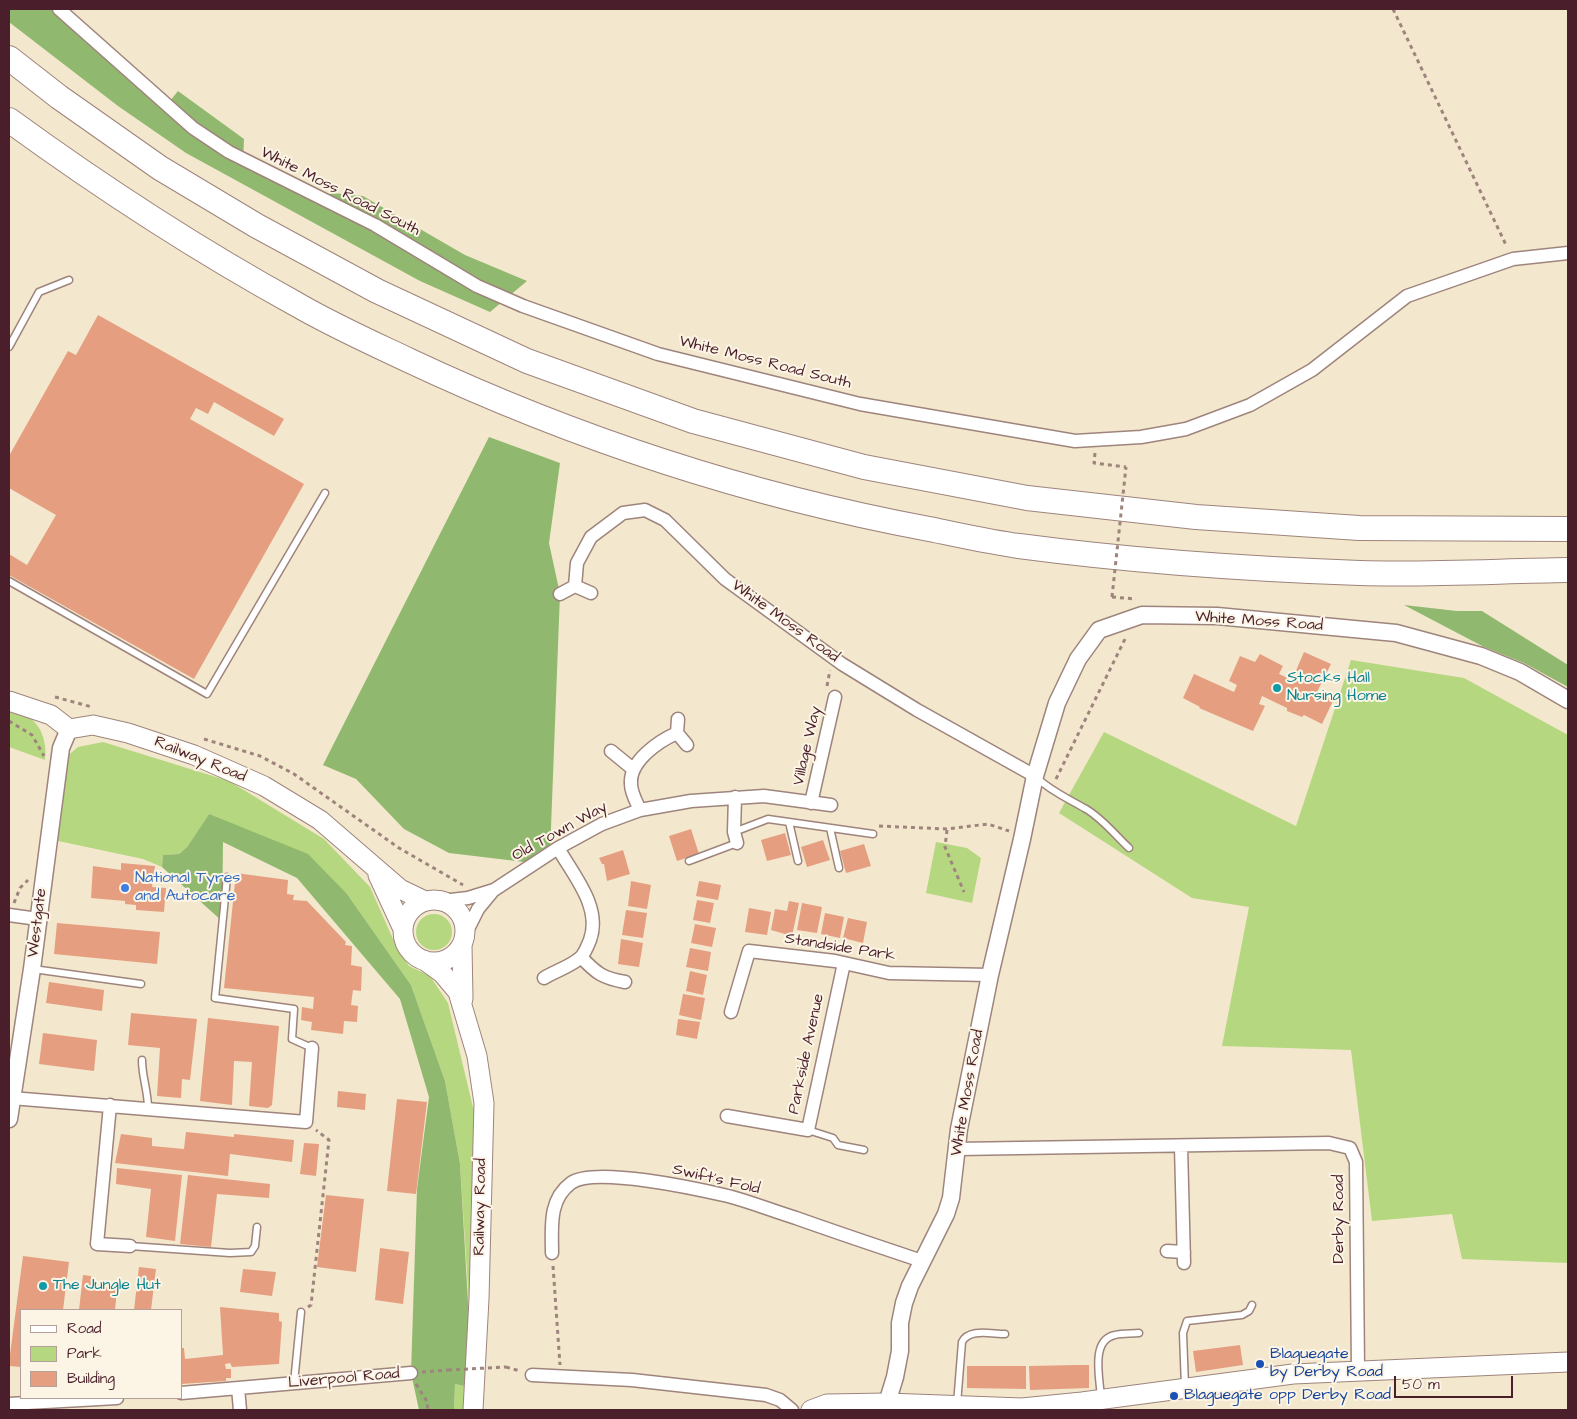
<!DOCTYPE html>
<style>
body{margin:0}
#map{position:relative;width:1577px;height:1419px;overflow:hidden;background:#f3e8cd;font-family:"Architects Daughter",sans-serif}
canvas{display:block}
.frame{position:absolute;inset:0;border:10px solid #4a1f2b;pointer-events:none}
.legend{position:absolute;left:20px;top:1309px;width:162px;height:90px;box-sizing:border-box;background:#fcf5e5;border:1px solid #b59f9b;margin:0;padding:6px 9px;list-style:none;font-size:15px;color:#4a1f2b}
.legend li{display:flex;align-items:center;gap:10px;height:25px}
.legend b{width:25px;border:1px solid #b59f9b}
.scale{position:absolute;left:1394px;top:1376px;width:119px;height:22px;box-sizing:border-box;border:2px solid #4a1f2b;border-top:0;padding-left:6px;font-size:15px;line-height:18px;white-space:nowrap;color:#4a1f2b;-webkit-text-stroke:4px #fcf5e5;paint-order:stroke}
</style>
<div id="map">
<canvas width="1577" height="1419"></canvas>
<div class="frame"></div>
<ul class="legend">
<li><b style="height:6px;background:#fff"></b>Road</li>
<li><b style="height:14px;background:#b5d77f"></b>Park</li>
<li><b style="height:14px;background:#e59e80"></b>Building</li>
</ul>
<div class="scale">50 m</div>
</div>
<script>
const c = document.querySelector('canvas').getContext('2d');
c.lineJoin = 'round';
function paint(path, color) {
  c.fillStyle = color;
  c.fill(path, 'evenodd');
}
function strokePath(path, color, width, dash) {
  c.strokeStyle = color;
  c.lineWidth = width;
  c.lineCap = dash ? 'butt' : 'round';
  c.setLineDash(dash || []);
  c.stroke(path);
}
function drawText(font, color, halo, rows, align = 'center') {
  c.font = font + ' "Architects Daughter",sans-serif';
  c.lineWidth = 4;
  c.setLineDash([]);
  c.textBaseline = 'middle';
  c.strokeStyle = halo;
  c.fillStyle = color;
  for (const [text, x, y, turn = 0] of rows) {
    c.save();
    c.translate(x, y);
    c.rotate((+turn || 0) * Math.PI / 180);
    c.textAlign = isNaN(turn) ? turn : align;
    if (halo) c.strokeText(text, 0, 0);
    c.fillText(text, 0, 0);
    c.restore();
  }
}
paint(new Path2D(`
 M1351 660 1464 678 1568 735V1263L1462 1259 1452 1214 1372 1221 1351 1050 1222 1046 1249 907 1192 898 1059 813 1104 732 1296 826Z
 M9 712C14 714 23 714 28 717 43 726 47 745 45 760L9 747Z
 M103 742 229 781 324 839 370 887 393 939 409 966 430 976 448 1003 477 1124 471 1334 460 1164 445 1081 411 985 347 894 209 814 187 847 179 854 163 855 162 867 143 859 49 839 59 763 78 747Z
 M936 842 967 848 981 858 972 903 926 893Z
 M416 932a18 18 0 1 1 36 0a18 18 0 1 1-36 0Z
 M455 1384 473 1388 471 1410H454Z`), '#b5d77f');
paint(new Path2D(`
 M9 9H57L170 101 178 91 244 139 243 163 311 199 332 193 363 196 465 255 527 281 490 312 420 281 186 153 118 106 9 22Z
 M489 437 560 463 549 543 560 594 550 853 533 863 449 853 404 829 356 779 323 765Z
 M1404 605 1457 611H1482L1568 665V687L1524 663 1484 647Z
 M209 814 308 854 347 894 411 985 445 1081 460 1164 473 1388 455 1384 454 1410H419L411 1373 417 1189 429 1097 400 999 297 878 223 842 222 921 162 867 163 855 179 854 187 847Z`), '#90b86e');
paint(new Path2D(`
 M98 315 284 419 274 436 214 402 208 414 196 408 190 419 304 484 194 679 9 575V554L27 565 56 515 9 488V456L68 351 76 355Z
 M1304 652 1331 664 1317 692 1333 701 1322 724 1304 715 1302 717 1287 711V708L1262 696 1259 704 1265 706 1253 731 1199 708 1200 707 1183 698 1194 674 1234 692 1237 685 1229 681 1240 656 1255 662 1260 654 1283 666 1279 674 1292 680Z
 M691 829 699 854 677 861 669 836Z
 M785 833 791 855 767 861 761 840Z
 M823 840 830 860 807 867 801 847Z
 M864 844 871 866 846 873 840 851Z
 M623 850 630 874 607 881 604 864H602L599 858Z
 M121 863 155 866 152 887 166 888 164 912 136 910V905L125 904V901L91 898 93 866 121 870Z
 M236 873 288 880 287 894 294 895 293 900 307 901 346 942 345 945 352 946 351 965 362 967 361 991 353 990 351 1005 358 1006 357 1022 344 1021 343 1034 311 1030 312 1022 301 1020 302 1007 313 1009 314 997 224 988Z
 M631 881 651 885 647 909 628 906Z
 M699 881 721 885 718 900 696 896Z
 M697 900 714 903 710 923 693 920Z
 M789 901 799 903 792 936 771 930 775 909 787 911Z
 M802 903 822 907 817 933 797 930Z
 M749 908 771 912 767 935 745 932Z
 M626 910 647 913 643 938 622 935Z
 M825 913 844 917 840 938 821 934Z
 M848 918 867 922 863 943 843 938Z
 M57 923 160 932 157 964 54 954Z
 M695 924 716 928 712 947 691 943Z
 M621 939 643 943 639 967 618 964Z
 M690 948 711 952 708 971 686 967Z
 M690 971 707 975 703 995 686 991Z
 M49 982 104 990 102 1011 46 1003Z
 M683 994 705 998 701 1020 679 1015Z
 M131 1013 197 1019 190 1080 182 1079 181 1098 157 1096 160 1048 128 1045Z
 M208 1018 279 1026 272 1105 268 1108 249 1106 252 1062 234 1061 232 1105 200 1101Z
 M678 1019 700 1022 697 1039 676 1035Z
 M43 1033 97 1040 94 1071 39 1064Z
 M338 1091 366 1094 365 1110 337 1107Z
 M397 1099 427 1102 416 1194 387 1191Z
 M186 1132 234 1137V1134L294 1140 292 1162 230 1154 228 1176 115 1163 121 1134 152 1138V1146L184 1149Z
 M304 1143 319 1144 316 1176 300 1174Z
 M117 1168 182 1175 175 1241 146 1237 151 1189 116 1184Z
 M188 1175 270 1184 269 1198 217 1194 211 1247 180 1244Z
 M326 1195 364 1199 356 1272 317 1267Z
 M380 1248 409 1252 403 1304 375 1300Z
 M23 1256 69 1262 63 1310H21V1367L9 1366V1362Z
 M139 1267 156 1269 151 1310H134Z
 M243 1269 276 1272 272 1296 240 1292Z
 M83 1275 91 1276V1285L117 1289 115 1310H79Z
 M220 1307 279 1313V1321L282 1322 279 1364 232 1367 230 1363 225 1364 226 1369H231V1378H226V1381L181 1384V1348H184L185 1359 223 1355Z
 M1240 1345 1243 1365 1196 1372 1193 1351Z
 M1077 1365H1089V1388L1030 1390 1029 1366Z
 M967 1366H1026V1389L967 1388Z`), '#e59e80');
const service = new Path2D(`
 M9 347 39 292 69 280
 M9 581 207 694 325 493
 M1037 778C1052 792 1069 799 1086 809 1103 819 1115 835 1129 848
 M789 822 798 861
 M830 828 839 868
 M734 832 768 819 873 834
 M689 861 737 843
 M227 877 215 998 294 1009 292 1039 312 1048
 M33 969 141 984
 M142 1060C142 1077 148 1091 148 1108
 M808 1130 833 1138 838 1145 864 1150
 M130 1246 230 1253 251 1252 255 1246 257 1227
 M294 1383 301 1312
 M1185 1387 1183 1333 1187 1321 1242 1315 1249 1311 1252 1305
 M1101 1398C1100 1379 1090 1340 1115 1335 1123 1333 1132 1334 1139 1333
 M957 1404 962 1342C969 1328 991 1334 1005 1334`);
const minor = new Path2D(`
 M59 9 193 128 229 152 375 225 477 286 523 306 658 354 860 404 1075 441 1141 437 1186 429 1250 405 1312 370 1407 296 1513 259 1568 253
 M575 586 577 563 591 537 623 513 645 510 665 520 725 579 842 664 917 710 1035 776
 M560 594 575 586 591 593
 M677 733 678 719
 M611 751 633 769
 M735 797 734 832 737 843
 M811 803 835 697
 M640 810C636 801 631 793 631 784 629 761 659 741 677 733L687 745
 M442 901 468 898 494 890 558 848 602 824 640 810 691 801 764 796 831 805
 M9 915 38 919
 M465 935 478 909 492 892
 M581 957C597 974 603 978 625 982
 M544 978C555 971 572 966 581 957 585 953 588 945 590 940 602 907 573 875 558 848
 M731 1012 749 951 835 961 889 973 990 975
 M11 1098 306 1122 312 1048
 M110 1105 97 1244 130 1246
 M727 1116 808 1130 844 963
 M1181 1146 1184 1263
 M958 1149 1329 1143 1350 1148 1356 1162 1358 1370
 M1167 1251 1184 1252
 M552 1253C552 1228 548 1200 571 1183 594 1166 698 1189 728 1196 751 1202 773 1211 796 1218 838 1233 880 1247 922 1261
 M532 1375 632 1380 766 1395 780 1400 792 1410
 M238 1388 240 1410
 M181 1393 411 1373
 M9 1404 117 1398`);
const tertiary = new Path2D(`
 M9 1119 32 969 59 763 61 748 69 729
 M887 1403 895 1377 900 1351V1323L904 1303 910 1286 946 1214 951 1198 959 1129 990 975 1022 839 1035 776 1057 703 1078 659 1099 630 1142 615 1217 616 1396 633 1481 656 1520 672 1568 700`);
const secondary = new Path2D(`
 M9 701 51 715 69 729 93 725 128 733 194 755 264 786 320 820 400 889 425 901
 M378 875 403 929
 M403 931a31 31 0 1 1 62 0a31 31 0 1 1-62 0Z
 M462 945 463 999
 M424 960 442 973 458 992 477 1056 484 1103 479 1299 473 1410
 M811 1410 827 1404 887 1403 1022 1408 1082 1402 1293 1374 1568 1362`);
const motorway = new Path2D(`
 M9 58 59 97 160 168 257 226 377 291 527 361 693 421 864 467 1027 498 1196 517 1359 528 1568 529
 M9 120C101 187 196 249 296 304 332 325 370 342 408 360 576 439 747 495 929 529 959 535 989 542 1019 546 1132 561 1246 569 1360 573 1429 575 1499 571 1568 570`);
strokePath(service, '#9e847c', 9);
strokePath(minor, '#9e847c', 15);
strokePath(tertiary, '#9e847c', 19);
strokePath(secondary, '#9e847c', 21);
strokePath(motorway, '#9e847c', 26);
strokePath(new Path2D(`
 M1393 9 1507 247
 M1095 453 1094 463 1126 467
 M1112 597 1136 599
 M827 686 830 670
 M55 697 92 707
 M9 721 32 735 44 756
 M204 739 260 756 294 774 399 848 463 885
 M1056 779 1126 637
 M879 826 947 829 988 824 1009 831
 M947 830 945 847 964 892
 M14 903 20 888 28 880
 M553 1266 560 1365
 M308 1307 311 1305 329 1140 316 1130
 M506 1367 520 1371
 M422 1372 448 1370
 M416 1384 428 1403 427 1410`), '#9e847c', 3, [4, 4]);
strokePath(service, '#fff', 6);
strokePath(minor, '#fff', 12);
strokePath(tertiary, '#fff', 16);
strokePath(secondary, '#fff', 19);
strokePath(motorway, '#fff', 24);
strokePath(new Path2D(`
 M1112 597 1126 467
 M448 1370 506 1367`), '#9e847c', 3, [4, 4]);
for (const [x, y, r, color] of [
 [1277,688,5,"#0f9aa8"],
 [125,888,5,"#3f7fe0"],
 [43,1286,5,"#0f9aa8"],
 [1260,1364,5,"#1a4fb4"],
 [1174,1396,5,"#1a4fb4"]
]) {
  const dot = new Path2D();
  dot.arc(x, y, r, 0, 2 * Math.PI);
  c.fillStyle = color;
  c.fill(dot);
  strokePath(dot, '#fcf5e5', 2);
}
drawText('16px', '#4a1f2b', '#fcf5e5', [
 ["White Moss Road South",340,192,27],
 ["White Moss Road South",765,363,14],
 ["White Moss Road",785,622,36],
 ["White Moss Road",1259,622,4],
 ["Village Way",808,746,-77],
 ["Railway Road",200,760,22],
 ["Old Town Way",560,832,-29],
 ["Westgate",38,923,-83],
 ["Standside Park",840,948,9],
 ["Parkside Avenue",807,1054,-78],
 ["White Moss Road",968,1093,-80],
 ["Swift's Fold",716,1180,13],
 ["Railway Road",481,1207,-89],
 ["Derby Road",1340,1219,-90],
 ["Liverpool Road",344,1379,-5]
]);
drawText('16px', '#0d838f', '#fcf5e5', [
 ["Stocks Hall",1287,679],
 ["Nursing Home",1287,697],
 ["The Jungle Hut",53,1286]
], 'left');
drawText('16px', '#366cbe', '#fcf5e5', [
 ["National Tyres",135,879],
 ["and Autocare",135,897]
], 'left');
drawText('16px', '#164399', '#fcf5e5', [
 ["Blaguegate",1270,1355],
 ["by Derby Road",1270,1373],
 ["Blaguegate opp Derby Road",1184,1396]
], 'left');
</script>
